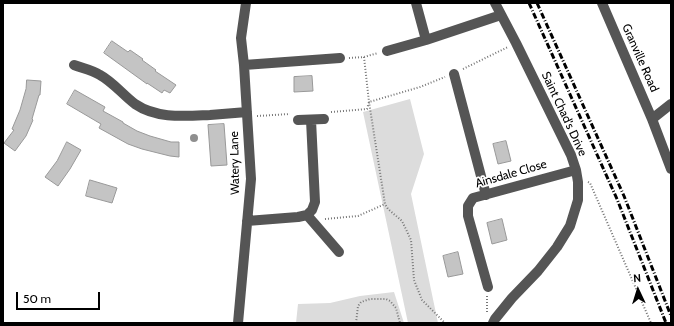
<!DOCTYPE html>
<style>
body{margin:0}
#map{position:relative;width:674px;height:326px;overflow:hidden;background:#fff;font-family:Cabin,sans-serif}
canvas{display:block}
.frame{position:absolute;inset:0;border:4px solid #000;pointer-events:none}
.north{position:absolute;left:618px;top:270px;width:40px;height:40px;-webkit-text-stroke:3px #fff;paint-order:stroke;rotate:356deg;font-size:11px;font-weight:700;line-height:16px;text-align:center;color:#000}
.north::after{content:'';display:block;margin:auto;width:14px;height:18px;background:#000;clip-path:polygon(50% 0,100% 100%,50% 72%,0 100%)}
.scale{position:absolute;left:16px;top:292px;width:84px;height:18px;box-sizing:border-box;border:2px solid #000;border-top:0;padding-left:5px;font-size:12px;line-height:14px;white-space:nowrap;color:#000;-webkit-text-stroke:3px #fff;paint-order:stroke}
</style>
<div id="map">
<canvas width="674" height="326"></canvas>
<div class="frame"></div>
<div class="north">N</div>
<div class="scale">50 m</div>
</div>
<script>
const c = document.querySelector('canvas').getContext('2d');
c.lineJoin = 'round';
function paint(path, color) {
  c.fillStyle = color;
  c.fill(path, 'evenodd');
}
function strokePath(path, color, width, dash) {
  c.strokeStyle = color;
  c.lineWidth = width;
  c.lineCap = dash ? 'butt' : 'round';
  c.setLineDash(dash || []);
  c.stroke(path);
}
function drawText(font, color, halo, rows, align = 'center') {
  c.font = font + ' Cabin,sans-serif';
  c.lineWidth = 3.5;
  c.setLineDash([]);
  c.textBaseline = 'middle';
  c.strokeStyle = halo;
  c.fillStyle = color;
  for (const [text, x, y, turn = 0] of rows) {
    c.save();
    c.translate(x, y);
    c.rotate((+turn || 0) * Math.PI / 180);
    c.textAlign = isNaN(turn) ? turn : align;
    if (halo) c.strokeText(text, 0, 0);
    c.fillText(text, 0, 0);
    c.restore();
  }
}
paint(new Path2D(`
 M410 99 424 154 411 194 438 323H408L363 112Z
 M394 292 404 323H296L298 304 330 303 360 296Z`), '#dcdcdc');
const building = new Path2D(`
 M112 41 128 52 130 50 143 59 142 60 156 70 155 71 176 85 170 93 164 90 162 93 147 83V84L104 53Z
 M312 76 313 91 294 92V77Z
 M27 80 41 81 40 95H39L32 119 33 120 26 136 15 151 4 143 14 130 12 129 20 110 26 89Z
 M75 90 105 107 103 111 123 122V123L137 131 150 136 171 142H179V157L170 156 142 149 128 144 99 128 101 124 67 104Z
 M224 124 227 165 211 166 208 125Z
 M506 141 511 161 498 164 493 144Z
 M67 142 81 150 70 169 58 186 45 177 57 161Z
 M90 180 117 188 112 203 86 196Z
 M502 219 507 240 492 244 487 223Z
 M458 252 463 274 448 277 443 256Z`);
paint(building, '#c4c4c4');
strokePath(building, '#999', 1);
strokePath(new Path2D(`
 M364 57 369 102 385 204 388 209 402 221 411 240 414 280 422 300 445 323
 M349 58 364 57 378 53
 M463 69 508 47
 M331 112 367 109 369 102 420 87 445 77
 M257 116 290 114
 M588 182 590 183 651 323
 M325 219 358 216 385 204
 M487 312V296
 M356 323 358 306 361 302 370 299H386L390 301 396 308 400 323`), '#777', 2, [1, 2]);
strokePath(new Path2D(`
 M416 3 426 40
 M602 3 652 119 671 169
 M387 51 426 40 501 15
 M74 65C82 68 92 70 100 75 113 82 123 95 135 104 157 119 185 116 210 115 222 114 234 113 247 112
 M244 65 340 58
 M454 74 486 195
 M652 119 671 104
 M298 120 324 119
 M307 215 339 252
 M247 221 298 217 307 215 312 210 315 202 311 120
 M488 287 468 216V206L473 198 576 170
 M238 323 251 179 244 65 241 38 246 3
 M493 323 495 319 512 298 538 271 557 247 570 226 578 200V182L576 170 571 155 516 43 495 3`), '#555', 10);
strokePath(new Path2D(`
 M529 3 617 199 666 323
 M537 3 624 196 671 316`), '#000', 3, [6, 2, 1, 2]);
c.fillStyle = '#8f8f8f';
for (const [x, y] of [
 [194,138]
]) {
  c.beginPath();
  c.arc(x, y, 4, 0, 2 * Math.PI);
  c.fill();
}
drawText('12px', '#000', '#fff', [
 ["Granville Road",640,58,66],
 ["Saint Chad's Drive",564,114,65],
 ["Watery Lane",235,163,-91],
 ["Ainsdale Close",511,174,-16]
]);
</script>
